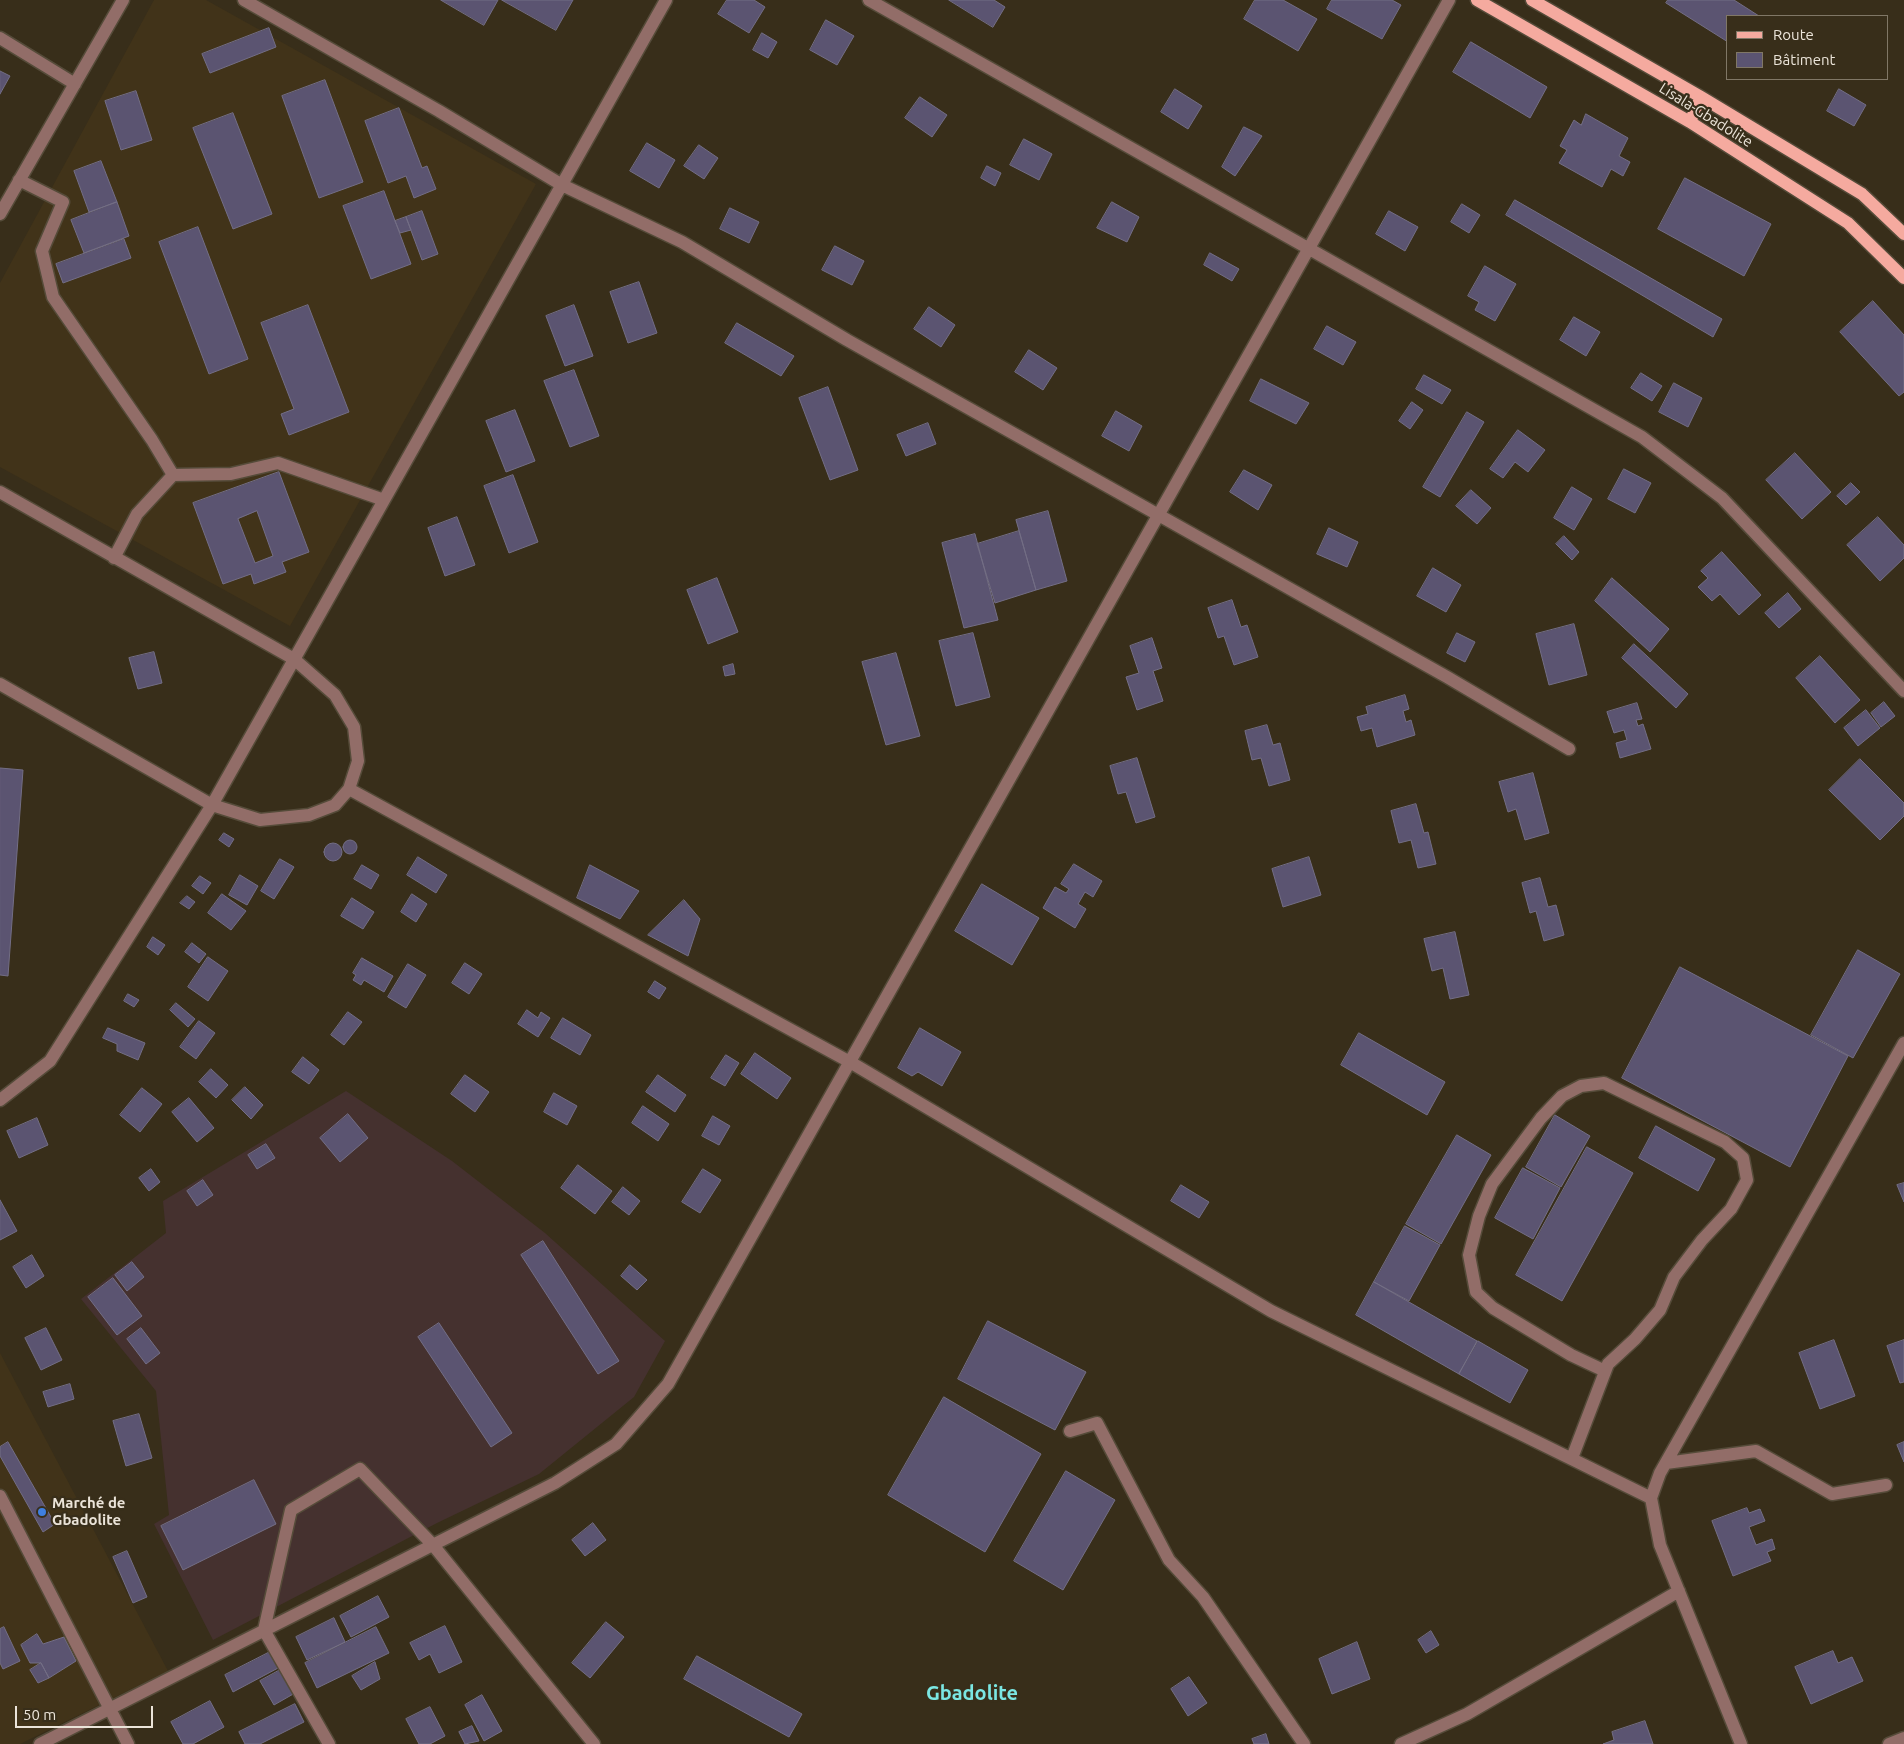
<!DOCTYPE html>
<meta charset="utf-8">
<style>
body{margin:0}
#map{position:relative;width:1904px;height:1744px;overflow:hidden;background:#382e1a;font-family:Ubuntu,sans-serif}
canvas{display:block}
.legend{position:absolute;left:1726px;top:15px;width:162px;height:65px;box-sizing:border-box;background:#382e1a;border:1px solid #807766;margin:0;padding:6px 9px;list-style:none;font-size:15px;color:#ebe4d9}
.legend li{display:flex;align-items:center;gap:10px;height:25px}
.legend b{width:25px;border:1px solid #807766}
.scale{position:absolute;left:15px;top:1706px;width:138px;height:22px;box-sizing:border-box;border:2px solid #ebe4d9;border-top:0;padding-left:6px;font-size:15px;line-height:18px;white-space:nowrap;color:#ebe4d9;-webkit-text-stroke:4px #382e1a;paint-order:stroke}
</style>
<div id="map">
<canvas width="1904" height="1744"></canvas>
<ul class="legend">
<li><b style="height:6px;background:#f5aa9f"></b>Route</li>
<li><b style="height:14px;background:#5b5471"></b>Bâtiment</li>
</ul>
<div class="scale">50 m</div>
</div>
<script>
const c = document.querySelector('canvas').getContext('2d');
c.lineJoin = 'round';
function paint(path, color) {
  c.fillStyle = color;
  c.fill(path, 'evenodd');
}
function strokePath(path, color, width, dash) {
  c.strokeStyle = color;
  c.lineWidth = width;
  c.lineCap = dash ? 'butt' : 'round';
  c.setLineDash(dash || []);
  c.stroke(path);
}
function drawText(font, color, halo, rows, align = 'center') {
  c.font = font + ' Ubuntu,sans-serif';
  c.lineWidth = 4.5;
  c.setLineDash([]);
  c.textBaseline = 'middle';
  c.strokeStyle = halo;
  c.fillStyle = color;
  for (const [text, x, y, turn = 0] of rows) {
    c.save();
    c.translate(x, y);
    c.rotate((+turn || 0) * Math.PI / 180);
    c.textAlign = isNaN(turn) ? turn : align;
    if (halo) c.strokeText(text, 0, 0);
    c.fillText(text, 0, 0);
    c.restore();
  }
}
paint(new Path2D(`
 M154 0H206L536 184 290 626 0 467V283Z
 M0 1353 168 1671 20 1744H0Z`), '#413319');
paint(new Path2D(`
 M346 1091 452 1161 545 1233 665 1341 634 1397 539 1474 437 1523 213 1640 154 1524 169 1515 156 1391 81 1299 166 1233 163 1201Z`), '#45312f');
const building = new Path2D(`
 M441 0H498L484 25Z
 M502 0H573L556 30Z
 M727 0H754L765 7 749 33 718 14Z
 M949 0H994L1005 7 993 27Z
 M1255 0H1283L1317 19 1298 51 1244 19Z
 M1332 0H1392L1401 5 1382 39 1327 9Z
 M1668 0H1734L1759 16H1728V42L1666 3Z
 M826 20 854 36 837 65 810 50Z
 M269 28 276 47 210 73 202 54Z
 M762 33 777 42 768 58 753 50Z
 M1471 42 1547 87 1530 118 1453 72Z
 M0 71 10 76 0 94Z
 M325 80 363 182 319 198 282 96Z
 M1175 89 1202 106 1188 129 1161 112Z
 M1839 89 1866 105 1854 126 1827 111Z
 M136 91 152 140 121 150 105 101Z
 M920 97 947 115 932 137 905 118Z
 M399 108 422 168 427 166 436 189 414 198 406 176 388 183 365 121Z
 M233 113 272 214 233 229 193 128Z
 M1586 114 1628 138 1619 156 1630 162 1623 176 1611 169 1602 187 1559 163 1567 150 1560 146 1574 120 1581 125Z
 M1244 127 1262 136 1235 176 1222 167Z
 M1024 139 1052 154 1039 180 1010 165Z
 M647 143 675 160 659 188 630 171Z
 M699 145 718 158 704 179 684 166Z
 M101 161 117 202 89 212 74 171Z
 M987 166 1001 173 995 186 981 178Z
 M1685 178 1771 224 1744 276 1658 229Z
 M384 191 411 264 371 279 343 206Z
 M1515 200 1722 319 1713 337 1506 215Z
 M117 202 129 236 84 253 71 220Z
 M1112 202 1139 217 1127 242 1097 228Z
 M1462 204 1480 215 1469 233 1451 222Z
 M730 208 759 222 749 243 720 229Z
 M422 211 438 254 422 260 406 217Z
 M1389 211 1418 227 1405 251 1376 234Z
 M406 217 411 230 400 233 395 221Z
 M198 227 248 359 209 374 159 242Z
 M124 239 131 258 63 283 56 264Z
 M835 246 864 261 852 285 822 270Z
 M1210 253 1239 269 1232 281 1204 265Z
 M1485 266 1516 284 1495 321 1475 310 1479 302 1468 296Z
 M639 282 657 333 628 343 610 292Z
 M1873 301 1904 335V392L1899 396 1840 332Z
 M308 305 349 412 289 435 281 414 294 409 261 323Z
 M574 305 593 356 565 366 546 316Z
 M929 307 955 325 941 347 914 329Z
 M1574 317 1600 332 1586 356 1560 340Z
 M737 323 794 356 781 376 725 343Z
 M1327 326 1356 342 1343 365 1314 349Z
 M1029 350 1057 368 1043 390 1015 372Z
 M574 370 599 436 570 447 544 381Z
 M1641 373 1662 386 1652 401 1631 388Z
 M1424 375 1451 390 1442 404 1416 389Z
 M1261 379 1309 403 1296 424 1250 401Z
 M1674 383 1702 398 1688 427 1659 412Z
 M828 387 858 470 830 480 799 398Z
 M1412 402 1423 410 1410 429 1399 421Z
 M515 410 535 461 506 472 486 421Z
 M1116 411 1142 426 1129 451 1102 436Z
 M1467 412 1484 422 1440 497 1423 487Z
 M928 423 936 444 906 456 897 435Z
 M1518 430 1545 450 1528 472 1515 462 1503 478 1490 469Z
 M1795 453 1831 492 1802 519 1766 480Z
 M1624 469 1651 483 1635 513 1608 499Z
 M1244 470 1272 485 1258 510 1230 492Z
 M279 472 309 552 282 562 286 572 254 584 251 574 223 584 193 503ZM257 511 273 556 255 563 238 519Z
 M513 475 538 542 509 553 484 486Z
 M1851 483 1860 492 1846 505 1837 496Z
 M1572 487 1592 499 1574 530 1554 518Z
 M1471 490 1491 508 1477 524 1456 506Z
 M1048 511 1067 581 1036 590 1016 520Z
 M457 517 475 565 445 576 428 528Z
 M1878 517 1904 545V558L1880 581 1847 545Z
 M1329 528 1358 542 1347 567 1317 554Z
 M1019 531 1036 590 995 603 977 544Z
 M975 534 998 620 964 628 942 543Z
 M1564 536 1579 552 1572 560 1556 544Z
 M1722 552 1761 595 1739 615 1720 594 1712 601 1698 587 1708 578 1701 571Z
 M1433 568 1461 585 1446 612 1417 596Z
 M717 578 738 632 708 644 687 590Z
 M1612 578 1669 629 1650 652 1595 601Z
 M1788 593 1801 609 1779 628 1765 613Z
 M1232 600 1241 627 1247 625 1258 657 1234 665 1224 636 1218 638 1208 608Z
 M1574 624 1587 675 1549 685 1536 634Z
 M973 633 990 697 956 706 939 641Z
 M1457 633 1475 642 1465 662 1447 653Z
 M1152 638 1162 668 1153 671 1163 701 1137 710 1126 677 1139 673 1130 646Z
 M1634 644 1688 694 1676 708 1622 658Z
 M154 652 162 683 138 689 129 658Z
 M896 653 920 736 886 745 862 662Z
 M1820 656 1860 700 1835 723 1796 678Z
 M733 664 735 674 725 676 723 667Z
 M1405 695 1409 709 1403 711 1406 722 1411 720 1415 735 1377 747 1372 728 1361 731 1357 717 1368 714 1366 707Z
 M1884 702 1895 716 1881 727 1871 713Z
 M1637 703 1642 719 1636 720 1638 726 1643 724 1651 749 1620 758 1616 743 1627 740 1624 730 1614 733 1607 712Z
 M1866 710 1880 728 1858 746 1844 728Z
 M1267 725 1273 745 1280 743 1290 780 1269 786 1261 758 1252 760 1245 731Z
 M1137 758 1155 817 1136 823 1126 792 1118 794 1110 766Z
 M1860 759 1904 803V816L1880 840 1829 790Z
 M0 768 23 770 8 976 0 975Z
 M1533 773 1549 833 1525 840 1516 809 1508 812 1499 782Z
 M1416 804 1424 833 1428 832 1436 864 1418 868 1411 840 1399 843 1391 811Z
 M224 833 234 839 229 847 219 840Z
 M343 847a7 7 0 1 1 14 0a7 7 0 1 1-14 0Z
 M324 852a9 9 0 1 1 18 0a9 9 0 1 1-18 0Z
 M418 857 447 875 436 893 407 875Z
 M1309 857 1321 895 1283 907 1272 869Z
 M280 859 294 867 274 899 261 891Z
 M1074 864 1102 881 1093 897 1085 892 1078 904 1086 909 1075 928 1043 908 1055 887 1066 893 1069 889 1061 884Z
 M362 865 379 875 371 889 354 879Z
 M590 865 639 891 620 919 577 898Z
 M240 875 258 886 247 905 229 895Z
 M200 876 211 883 203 894 192 886Z
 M1540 878 1548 907 1556 905 1564 935 1544 941 1536 911 1530 913 1522 883Z
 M982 884 1039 918 1012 965 955 931Z
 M222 894 246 911 231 930 208 913Z
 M412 894 427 904 416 922 401 912Z
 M187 896 195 902 189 909 180 903Z
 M352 898 374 912 363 929 341 916Z
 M684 900 700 919 688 956 648 935Z
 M1455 932 1469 995 1450 999 1443 968 1432 971 1424 939Z
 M153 937 165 945 158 955 147 947Z
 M192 943 206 954 199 963 185 952Z
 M1858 950 1900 974 1853 1058 1811 1035Z
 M208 957 228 971 208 1001 188 987Z
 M362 958 393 976 384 992 364 980 361 985 353 980 356 975 353 973Z
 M465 963 482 974 469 994 452 983Z
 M408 964 426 975 406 1008 388 997Z
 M1680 967 1848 1056 1790 1167 1622 1078Z
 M655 981 666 988 659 999 648 992Z
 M128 994 139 1000 134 1007 124 1001Z
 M176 1003 195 1019 188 1027 170 1010Z
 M527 1010 538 1018 541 1012 550 1018 538 1037 518 1024Z
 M348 1012 362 1022 344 1045 331 1035Z
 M563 1018 591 1035 580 1055 551 1038Z
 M199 1021 215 1033 196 1059 180 1047Z
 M108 1028 145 1043 138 1060 117 1051V1044L103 1038Z
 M920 1028 961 1052 942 1086 918 1072 912 1076 898 1068Z
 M1359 1033 1445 1082 1427 1115 1341 1065Z
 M755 1053 791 1078 777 1099 741 1074Z
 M726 1055 739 1063 725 1086 711 1078Z
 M303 1057 319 1070 309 1084 292 1072Z
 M211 1069 228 1085 216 1098 199 1082Z
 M465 1075 489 1092 475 1112 451 1094Z
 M658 1075 686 1095 675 1112 646 1092Z
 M245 1087 263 1105 251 1119 232 1100Z
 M142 1088 162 1104 140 1132 120 1115Z
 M554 1093 577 1106 567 1125 544 1112Z
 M189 1098 214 1128 197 1142 172 1112Z
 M643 1106 669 1124 658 1141 632 1123Z
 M348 1114 368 1138 340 1162 320 1138Z
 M1555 1115 1590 1136 1561 1187 1526 1167Z
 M713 1116 730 1126 719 1145 702 1136Z
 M37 1118 48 1145 19 1158 7 1131Z
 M1656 1126 1715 1159 1698 1191 1639 1158Z
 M1457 1135 1491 1155 1441 1244 1406 1224Z
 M266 1144 275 1158 257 1169 248 1155Z
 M1587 1147 1633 1173 1562 1301 1516 1275Z
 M578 1165 612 1191 595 1214 561 1188Z
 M1523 1168 1560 1188 1533 1239 1495 1218Z
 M151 1169 160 1182 149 1191 139 1178Z
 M703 1169 721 1180 700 1213 682 1202Z
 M203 1180 213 1195 197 1206 187 1191Z
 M1904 1183V1202L1897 1185Z
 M1181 1185 1209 1202 1199 1218 1171 1201Z
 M623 1187 640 1201 629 1215 612 1202Z
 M0 1200 17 1231 0 1240Z
 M1405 1226 1440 1245 1409 1301 1374 1282Z
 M543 1241 619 1361 598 1374 521 1255Z
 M32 1255 44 1276 26 1288 13 1267Z
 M132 1262 144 1277 127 1291 115 1275Z
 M630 1265 647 1280 637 1290 621 1276Z
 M113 1278 142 1316 117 1335 88 1297Z
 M1374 1282 1477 1341 1459 1374 1356 1315Z
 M988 1321 1086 1372 1055 1430 958 1379Z
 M439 1323 512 1433 491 1447 418 1337Z
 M46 1328 62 1360 41 1370 25 1338Z
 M141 1328 160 1353 146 1364 127 1339Z
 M1834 1340 1855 1396 1820 1409 1799 1353Z
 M1904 1340V1382L1900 1383 1887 1346Z
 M1478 1341 1528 1370 1510 1403 1459 1374Z
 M70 1384 74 1399 48 1407 43 1392Z
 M944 1397 1041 1454 985 1552 888 1495Z
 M139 1414 152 1458 126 1466 113 1421Z
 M8 1442 55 1524 43 1532 0 1456V1447Z
 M1904 1442V1462L1897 1445Z
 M1066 1471 1115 1500 1063 1590 1014 1561Z
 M254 1480 276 1524 183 1570 161 1526Z
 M1747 1508 1749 1513 1760 1509 1765 1521 1749 1527 1756 1545 1772 1539 1775 1549 1767 1552 1771 1561 1733 1576 1712 1521Z
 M593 1523 606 1540 585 1556 572 1540Z
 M127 1551 147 1597 133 1603 113 1557Z
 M378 1596 389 1617 351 1637 340 1616Z
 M334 1618 345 1642 307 1660 296 1637Z
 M606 1622 624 1637 590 1678 572 1663Z
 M445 1626 462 1662 439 1673 430 1654 419 1660 410 1643Z
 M4 1627 20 1661 3 1669 0 1663V1629Z
 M376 1627 389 1653 317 1688 305 1663Z
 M1431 1631 1439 1645 1426 1653 1418 1640Z
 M37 1634 43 1644 64 1637 76 1661 49 1678 41 1663H30L21 1645Z
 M1357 1642 1370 1679 1332 1694 1319 1659Z
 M272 1651 280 1667 233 1692 225 1675Z
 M1833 1651 1838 1663 1852 1657 1863 1681 1811 1704 1795 1667Z
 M697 1656 802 1714 789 1737 684 1679Z
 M375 1662 380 1679 361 1690 352 1676Z
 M41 1663 49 1678 38 1683 30 1670Z
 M282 1669 295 1693 274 1705 260 1681Z
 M1189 1677 1207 1703 1188 1716 1171 1689Z
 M482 1695 502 1731 484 1741 465 1705Z
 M210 1701 224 1727 193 1744H183L171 1722Z
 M295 1704 304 1722 260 1744H245L239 1732Z
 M430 1707 445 1736 430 1744H419L406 1719Z
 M1645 1721 1653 1744H1603L1614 1740 1612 1732Z
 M472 1726 479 1741 465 1744 459 1732Z
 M1266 1734 1269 1744H1254L1252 1739Z`);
paint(building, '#5b5471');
strokePath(building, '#736e85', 1);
const minor = new Path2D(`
 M244 0 439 111 562 185 682 242 847 340 1447 677 1569 749
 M869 0 1642 437 1722 498 1904 691
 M0 38 75 84
 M19 180 63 202 42 251 53 297 152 440 173 475 137 514 114 558
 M0 214 123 0
 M173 475 231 474 278 463 384 500
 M0 492 294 659 335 695 354 727 358 761 349 789 335 805 309 815 260 820 212 805 0 684
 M349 789 850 1062 1271 1311 1651 1498
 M0 1100 50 1061 212 805 666 0
 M1070 1431 1097 1423 1169 1560 1203 1597 1304 1744
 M1572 1458 1608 1364 1635 1339 1660 1310 1674 1277 1702 1240 1731 1209 1747 1180 1743 1158 1725 1142 1604 1083 1581 1086 1562 1096 1541 1118 1492 1184 1479 1216 1469 1255 1476 1292 1493 1308 1571 1355 1605 1371
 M1666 1463 1756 1451 1832 1494 1886 1485
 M0 1496 128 1744
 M40 1744 555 1483 616 1444 668 1384 1449 0
 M329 1744 264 1630 291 1510 360 1469 433 1545 594 1744
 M1401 1744 1467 1714 1679 1591
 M1741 1744 1660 1545 1651 1498 1660 1473 1904 1043
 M1889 1744 1904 1738`);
const major = new Path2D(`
 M1477 0 1690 122 1848 223 1904 278
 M1532 0 1701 97 1862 194 1904 234
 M1690 122 1701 97`);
strokePath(minor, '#554b39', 15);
strokePath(major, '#554b39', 15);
strokePath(minor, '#926d68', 12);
strokePath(major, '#f5aa9f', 12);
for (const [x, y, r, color] of [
 [42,1512,5,"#3f7fe0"]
]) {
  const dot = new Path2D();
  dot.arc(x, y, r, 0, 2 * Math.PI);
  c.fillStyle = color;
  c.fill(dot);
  strokePath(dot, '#382e1a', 2);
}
drawText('15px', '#ebe4d9', '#382e1a', [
 ["Lisala-Gbadolite",1706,115,32]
]);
drawText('bold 15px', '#ebe4d9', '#382e1a', [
 ["Marché de",52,1503],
 ["Gbadolite",52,1520]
], 'left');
drawText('bold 20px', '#7be7e3', '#382e1a', [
 ["Gbadolite",972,1693]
]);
</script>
